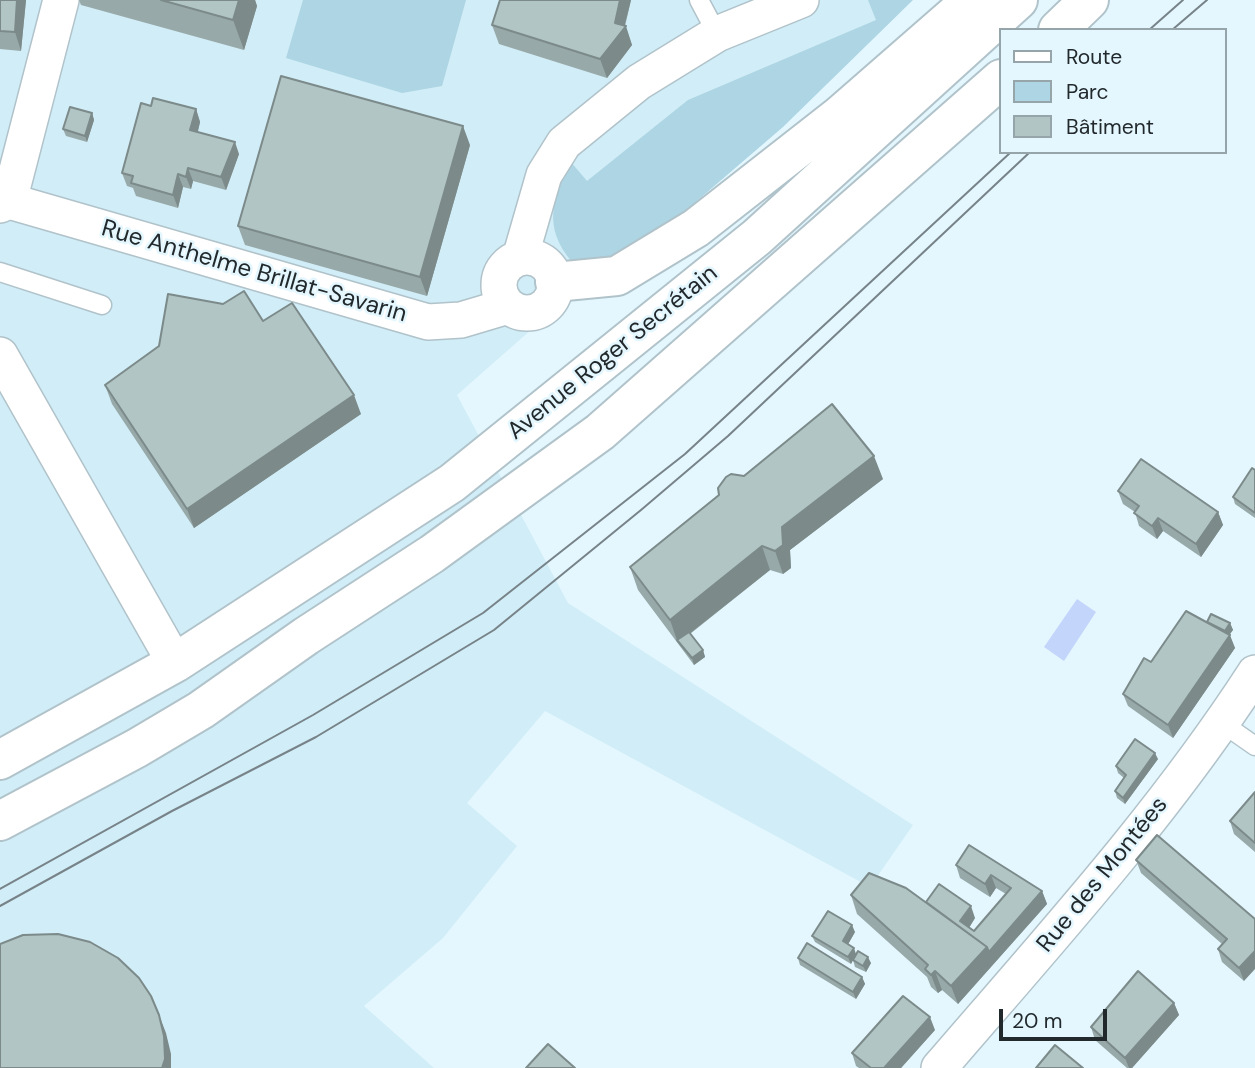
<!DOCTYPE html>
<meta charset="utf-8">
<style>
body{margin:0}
#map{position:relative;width:1255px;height:1068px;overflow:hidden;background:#e4f7fe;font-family:"DM Sans",sans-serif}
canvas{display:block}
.legend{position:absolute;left:999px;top:28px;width:228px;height:126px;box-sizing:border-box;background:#e4f7fe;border:2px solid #96a5aa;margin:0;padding:9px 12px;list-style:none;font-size:21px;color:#22292c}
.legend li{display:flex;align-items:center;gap:14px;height:35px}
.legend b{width:35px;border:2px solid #96a5aa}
.scale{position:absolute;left:999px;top:1009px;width:108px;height:32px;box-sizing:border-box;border:4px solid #22292c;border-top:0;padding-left:9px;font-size:21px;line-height:24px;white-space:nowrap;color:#22292c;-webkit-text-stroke:5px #e4f7fe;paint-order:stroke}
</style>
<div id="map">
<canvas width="1255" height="1068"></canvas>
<ul class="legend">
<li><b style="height:9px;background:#fff"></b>Route</li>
<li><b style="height:19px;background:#add5e3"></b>Parc</li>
<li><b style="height:19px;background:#b1c5c5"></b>Bâtiment</li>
</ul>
<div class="scale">20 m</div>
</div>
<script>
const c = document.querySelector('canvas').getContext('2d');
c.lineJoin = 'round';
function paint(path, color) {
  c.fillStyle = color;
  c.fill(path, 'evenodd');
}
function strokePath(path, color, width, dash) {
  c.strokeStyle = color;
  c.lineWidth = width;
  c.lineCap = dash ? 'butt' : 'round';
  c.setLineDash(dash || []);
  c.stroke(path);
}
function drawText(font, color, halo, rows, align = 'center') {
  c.font = font + ' "DM Sans",sans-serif';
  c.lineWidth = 5;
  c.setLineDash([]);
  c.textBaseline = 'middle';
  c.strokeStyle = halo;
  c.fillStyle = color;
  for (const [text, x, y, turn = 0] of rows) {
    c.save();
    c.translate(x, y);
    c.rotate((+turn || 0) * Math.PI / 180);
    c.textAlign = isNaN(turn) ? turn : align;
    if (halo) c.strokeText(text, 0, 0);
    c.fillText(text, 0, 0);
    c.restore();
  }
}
paint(new Path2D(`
 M0 0H906L457 395 568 603 913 825 870 887 545 711 467 803 517 846 443 938 364 1006 434 1068H0Z`), '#d1edf7');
paint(new Path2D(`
 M303 0H466L442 86 402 93 286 58Z
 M868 0H913L783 127 641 249 623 262H572C542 226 553 200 570 161L587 181 688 100 876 20Z`), '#add5e3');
paint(new Path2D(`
 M1077 599 1096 612 1064 661 1044 647Z`), '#c4d5fb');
const service = new Path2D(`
 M699 0 717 34
 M0 272 102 305
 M1222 723 1255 746`);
const minor = new Path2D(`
 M9 201 61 0
 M0 205 9 201 428 322 461 320 508 306
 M499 285a28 28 0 1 1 56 0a28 28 0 1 1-56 0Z
 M520 258 544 175 564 143 639 82 717 34 801 0
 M0 355 175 663
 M939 1068C1049 940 1163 815 1255 673`);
const primary = new Path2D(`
 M1058 30 1089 0
 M555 282 617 276 696 228 839 116 972 0
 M0 760 175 663 452 483 757 237 1018 0
 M0 821 137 748 201 710 306 636 432 554 600 432 1001 79`);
strokePath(service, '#b1c3ca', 21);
strokePath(minor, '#b1c3ca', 38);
strokePath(primary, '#b1c3ca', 42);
strokePath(service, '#fff', 18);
strokePath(minor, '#fff', 35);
strokePath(primary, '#fff', 38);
strokePath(new Path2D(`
 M1149 30 1183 0
 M1172 30 1207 0
 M0 889 313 715 483 613 685 454 1011 152
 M0 906 172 811 316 737 494 630 641 510 728 436 1030 152`), '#778388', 2);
paint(new Path2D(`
 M0 0H26L21 51 0 49Z
 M79 0H255L257 6 244 50 81 5Z
 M500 0H631L625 26 632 45 607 78 499 44 492 25Z
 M151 106 196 109 200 122 198 132 239 154 226 190 193 181 191 189 183 187 178 208 136 196 133 188 127 186 122 173Z
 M92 113 94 120 87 142 66 136 63 129Z
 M470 145 427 296 245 245 238 226Z
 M263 321 361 414 194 528 112 404 105 385Z
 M1255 470V518L1235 504 1233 497Z
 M744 476 883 479 790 550 791 568 783 574 770 570 690 634 703 650 705 657 694 665 638 590 630 567Z
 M1118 491 1218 512 1223 525 1201 557 1163 531 1157 539 1139 526 1135 512 1123 504Z
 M1207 622 1230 623 1233 630 1229 635 1235 648 1173 738 1128 706 1123 694 1151 662Z
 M1158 759 1125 804 1117 798 1115 791 1124 778 1118 773 1116 766Z
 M1255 792V852L1234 834 1230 821Z
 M969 845 1042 891 1047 904 958 1004 942 990 938 993 931 987 927 977 857 914 851 895 926 902 975 918 969 928 974 931 1006 894 996 888 990 897 960 878 956 865Z
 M1136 860 1255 919 1244 981 1222 962 1218 949 1222 944 1141 873Z
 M855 932 848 944 856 954 871 963 866 972 855 967 853 960 851 964 815 942 812 936Z
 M798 958 862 977 865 984 856 999 800 965Z
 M1174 1003 1179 1015 1132 1068H1127L1095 1040 1091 1027Z
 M935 1030 901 1068H859L856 1066 852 1053Z`), '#98a9a9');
paint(new Path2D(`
 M17 0H26L21 51 15 32Z
 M239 0H255L257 6 244 50 233 20Z
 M620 0H631L624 28 626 26 632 45 607 78 600 59 615 23Z
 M196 109 200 122 195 142 190 130Z
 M92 113 94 120 87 142 85 136Z
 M463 126 470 145 427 296 420 277Z
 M235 142 239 154 226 190 221 177Z
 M188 168 193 181 191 189 186 177Z
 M178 174 183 187 178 208 173 195Z
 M354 395 361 414 194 528 187 509Z
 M874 456 883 479 790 550 791 568 783 574 775 551 782 527Z
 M1218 512 1223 525 1201 557 1196 544Z
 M1158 518 1163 531 1157 539 1152 526Z
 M762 546 770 570 679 642 677 640 678 643 670 620Z
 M1230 623 1233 630 1227 638 1225 631Z
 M1230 635 1235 648 1173 738 1168 725Z
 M703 650 705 657 694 665 692 658Z
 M1155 753 1158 759 1125 804 1123 798Z
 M991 875 996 888 990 897 985 884Z
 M1042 891 1047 904 958 1004 951 986 987 947Z
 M971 906 975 918 965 934 960 921Z
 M852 925 855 932 846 948 843 941Z
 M854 948 856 954 851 964 848 957Z
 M1255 951V969L1244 981 1239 968Z
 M868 957 871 963 866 972 863 966Z
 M935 971 942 990 938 993 931 975Z
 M862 977 865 984 856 999 853 992Z
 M1174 1003 1179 1015 1132 1068H1129L1125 1058Z
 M159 1015 166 1033 171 1054V1068H162Z
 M930 1017 935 1030 901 1068H884Z`), '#7c8a8a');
const building = new Path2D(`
 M0 0H17L15 32 0 31Z
 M161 0H239L233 20Z
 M500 0H620L615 23 626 26 600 59 492 25Z
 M281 76 463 126 420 277 238 226Z
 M153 98 196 109 190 130 235 142 221 177 188 168 186 177 178 174 173 195 131 183 133 176 122 173 141 103 151 106Z
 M70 107 92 113 85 136 63 129Z
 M244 291 263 321 292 303 354 395 187 509 105 385 159 346 168 294 223 304Z
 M832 404 874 456 782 527 783 545 775 551 762 546 670 620 630 567 719 495 718 488 726 477 731 474 744 476Z
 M1141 459 1218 512 1196 544 1158 518 1152 526 1134 513 1139 506 1118 491Z
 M1252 468 1255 470V513L1233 497Z
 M1186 611 1230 635 1168 725 1123 694 1144 658 1151 662Z
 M1211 614 1230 623 1225 631 1207 622Z
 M689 632 703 650 692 658 677 640Z
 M1135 739 1155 753 1123 798 1115 791 1126 775 1116 766Z
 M1255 792V843L1230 821Z
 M1157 835 1255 919V951L1239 968 1218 949 1227 939 1136 860Z
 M969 845 1042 891 989 952 987 947 926 902 939 884 971 906 960 921 974 931 1011 888 991 875 985 884 956 865Z
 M869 873 906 888 987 947 951 986 935 971 931 975 925 969 928 965 851 895Z
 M828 911 852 925 843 941 854 948 848 957 812 936Z
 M58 934 90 942 118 958 139 978 151 996 159 1015 164 1036 165 1059 162 1068H0V944L23 935Z
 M807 943 862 977 853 992 798 958Z
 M858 951 868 957 863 966 853 960Z
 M1138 971 1174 1003 1125 1058 1091 1027Z
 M903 996 930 1017 884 1068H871L852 1053Z
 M548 1044 575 1068H526Z
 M1055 1045 1083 1068H1036Z`);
paint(building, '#b1c5c5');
strokePath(building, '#7c8a8a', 2);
drawText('24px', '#22292c', '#e4f7fe', [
 ["Rue Anthelme Brillat-Savarin",254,272,16],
 ["Avenue Roger Secrétain",613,353,-39],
 ["Rue des Montées",1103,875,-51]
]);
</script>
